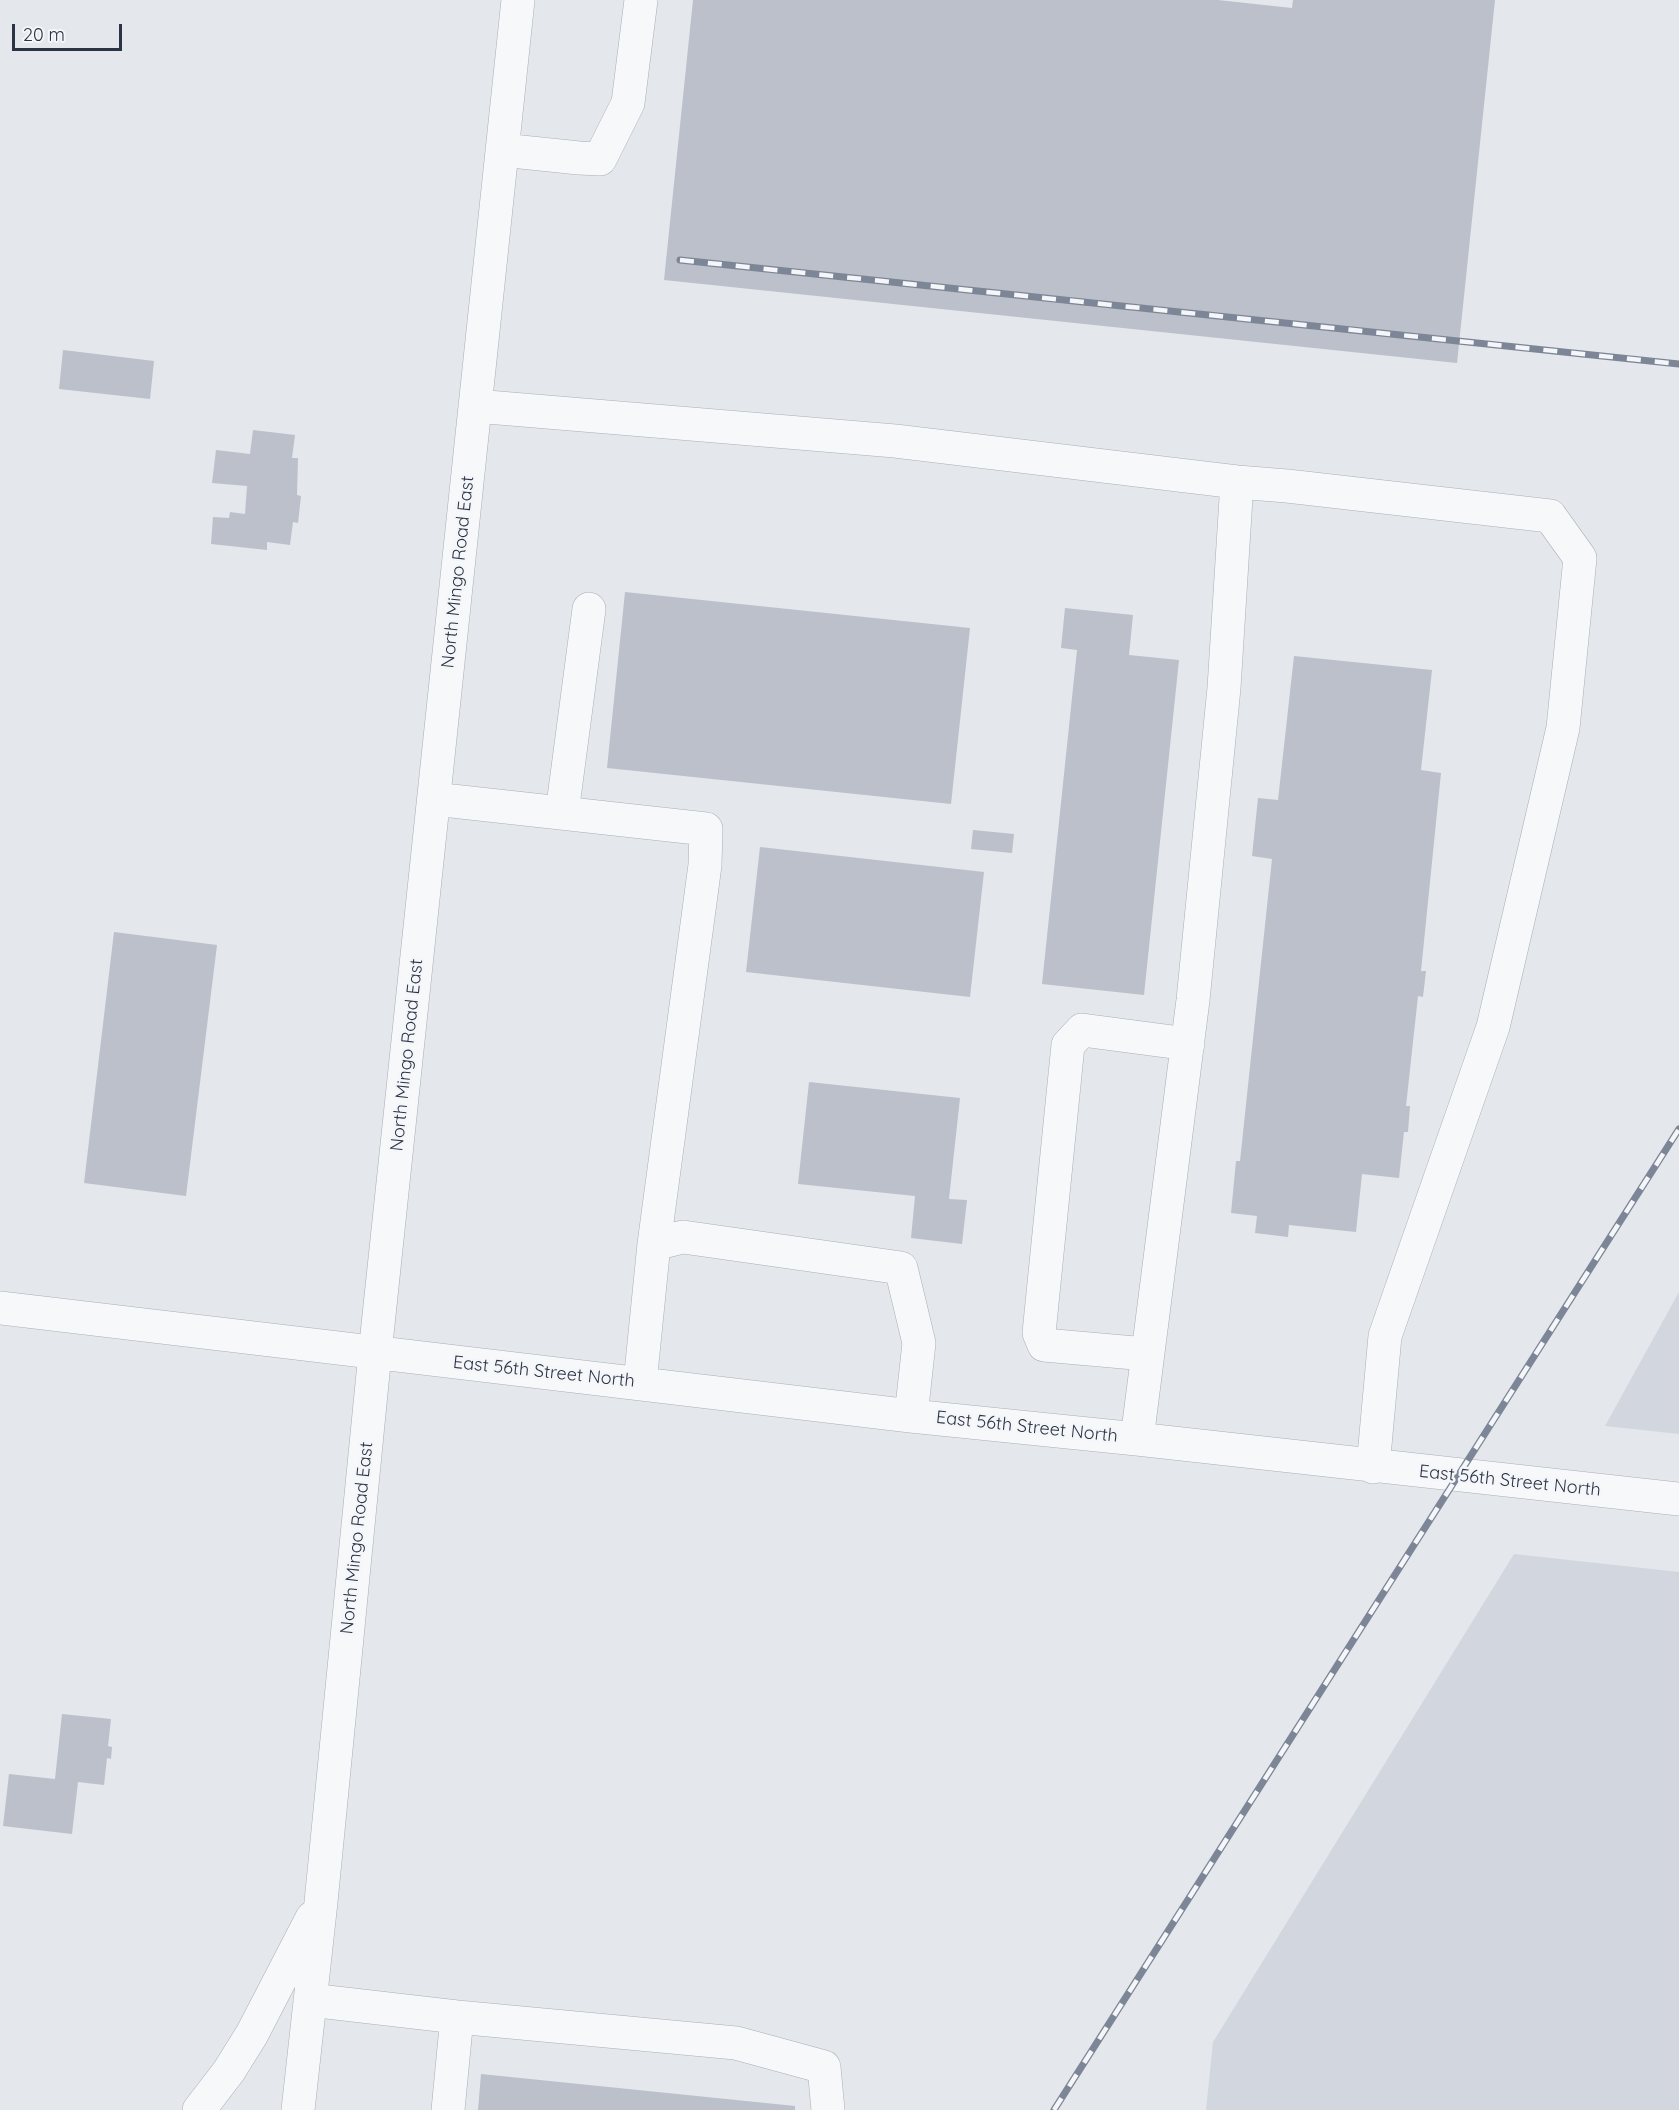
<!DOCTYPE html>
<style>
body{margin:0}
#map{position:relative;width:1679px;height:2110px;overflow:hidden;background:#e4e7ec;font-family:Quicksand,sans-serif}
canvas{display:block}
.scale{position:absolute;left:12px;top:24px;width:110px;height:27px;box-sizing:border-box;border:3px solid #2b3445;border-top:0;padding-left:8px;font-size:18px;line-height:21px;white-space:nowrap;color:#2b3445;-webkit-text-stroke:4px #f4f6f9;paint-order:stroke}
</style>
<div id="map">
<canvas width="1679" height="2110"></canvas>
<div class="scale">20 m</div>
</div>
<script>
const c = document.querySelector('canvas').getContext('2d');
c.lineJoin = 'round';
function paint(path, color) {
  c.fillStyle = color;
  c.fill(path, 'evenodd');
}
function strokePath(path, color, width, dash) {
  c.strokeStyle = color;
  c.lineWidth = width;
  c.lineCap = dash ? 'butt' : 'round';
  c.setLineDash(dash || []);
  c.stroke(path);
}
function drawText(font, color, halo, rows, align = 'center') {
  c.font = font + ' Quicksand,sans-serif';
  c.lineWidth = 5;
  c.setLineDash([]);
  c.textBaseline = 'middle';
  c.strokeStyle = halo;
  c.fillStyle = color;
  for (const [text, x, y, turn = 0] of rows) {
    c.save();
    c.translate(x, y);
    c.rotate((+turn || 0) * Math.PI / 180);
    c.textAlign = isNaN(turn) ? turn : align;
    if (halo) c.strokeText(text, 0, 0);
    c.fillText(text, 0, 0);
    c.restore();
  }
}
paint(new Path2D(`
 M1679 1292V1434L1605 1426Z
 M1514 1554 1679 1572V2110H1206L1213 2042Z`), '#d2d6de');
paint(new Path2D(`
 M693 0H1218L1292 8 1293 0H1495L1457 363 664 280Z
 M63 350 154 361 150 399 59 389Z
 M253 430 295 435 292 458H298L297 495 301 496 298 523 293 522 290 545 267 542V550L211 544 213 517 229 518 230 512 245 514 247 486 212 483 216 450 250 454Z
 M625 592 970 628 951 804 607 768Z
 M1065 608 1133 615 1129 655 1179 660 1144 995 1042 984 1077 650 1061 648Z
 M1294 656 1432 670 1421 770 1441 773 1421 971H1426L1423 997 1418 996 1406 1106H1410L1408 1132H1404L1399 1178 1362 1174 1356 1232 1289 1225 1288 1237 1255 1233 1257 1216 1231 1213 1236 1161H1240L1272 859 1252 856 1258 798 1278 800Z
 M973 830 1014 834 1012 853 971 849Z
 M760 847 984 872 970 997 746 972Z
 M114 932 217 945 186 1196 84 1183Z
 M809 1082 960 1098 949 1199 967 1200 962 1244 911 1238 915 1196 798 1184Z
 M62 1714 111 1719 108 1746 112 1747 111 1759 107 1758 104 1785 78 1782 72 1834 3 1826 9 1774 55 1779Z
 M481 2074 795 2106V2110H478Z`), '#bbc0ca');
const minor = new Path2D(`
 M502 150 579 158 600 159 628 103 641 0
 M475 406 895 441 1237 482 1287 486 1550 516 1580 558 1563 728 1493 1027 1385 1336 1373 1467
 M434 799 706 829 705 865 654 1244 640 1383
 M562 813 589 609
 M654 1244 683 1237 901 1268 919 1343 911 1416
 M0 1308 911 1416 1137 1439 1679 1499
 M1146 1354 1044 1345 1039 1333 1068 1045 1082 1030 1188 1044
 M1137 1439 1193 1000 1224 688 1237 482
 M310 2000 457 2017 736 2043 824 2067 828 2110
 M199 2110 229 2071 252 2034 312 1918
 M298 2110 321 1902 375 1353 518 0
 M448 2110 457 2017`);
strokePath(minor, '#a9aeb7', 34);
strokePath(minor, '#f7f8fa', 33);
const rail = new Path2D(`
 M680 260 1679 364
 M1054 2110 1679 1129`);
strokePath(rail, '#7d8696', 7);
strokePath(rail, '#f4f6f9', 4.5, [14]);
drawText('18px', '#2b3445', '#f4f6f9', [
 ["North Mingo Road East",458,572,-84],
 ["North Mingo Road East",407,1055,-84],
 ["East 56th Street North",544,1372,6],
 ["East 56th Street North",1027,1427,6],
 ["East 56th Street North",1510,1481,6],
 ["North Mingo Road East",357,1538,-84]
]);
</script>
